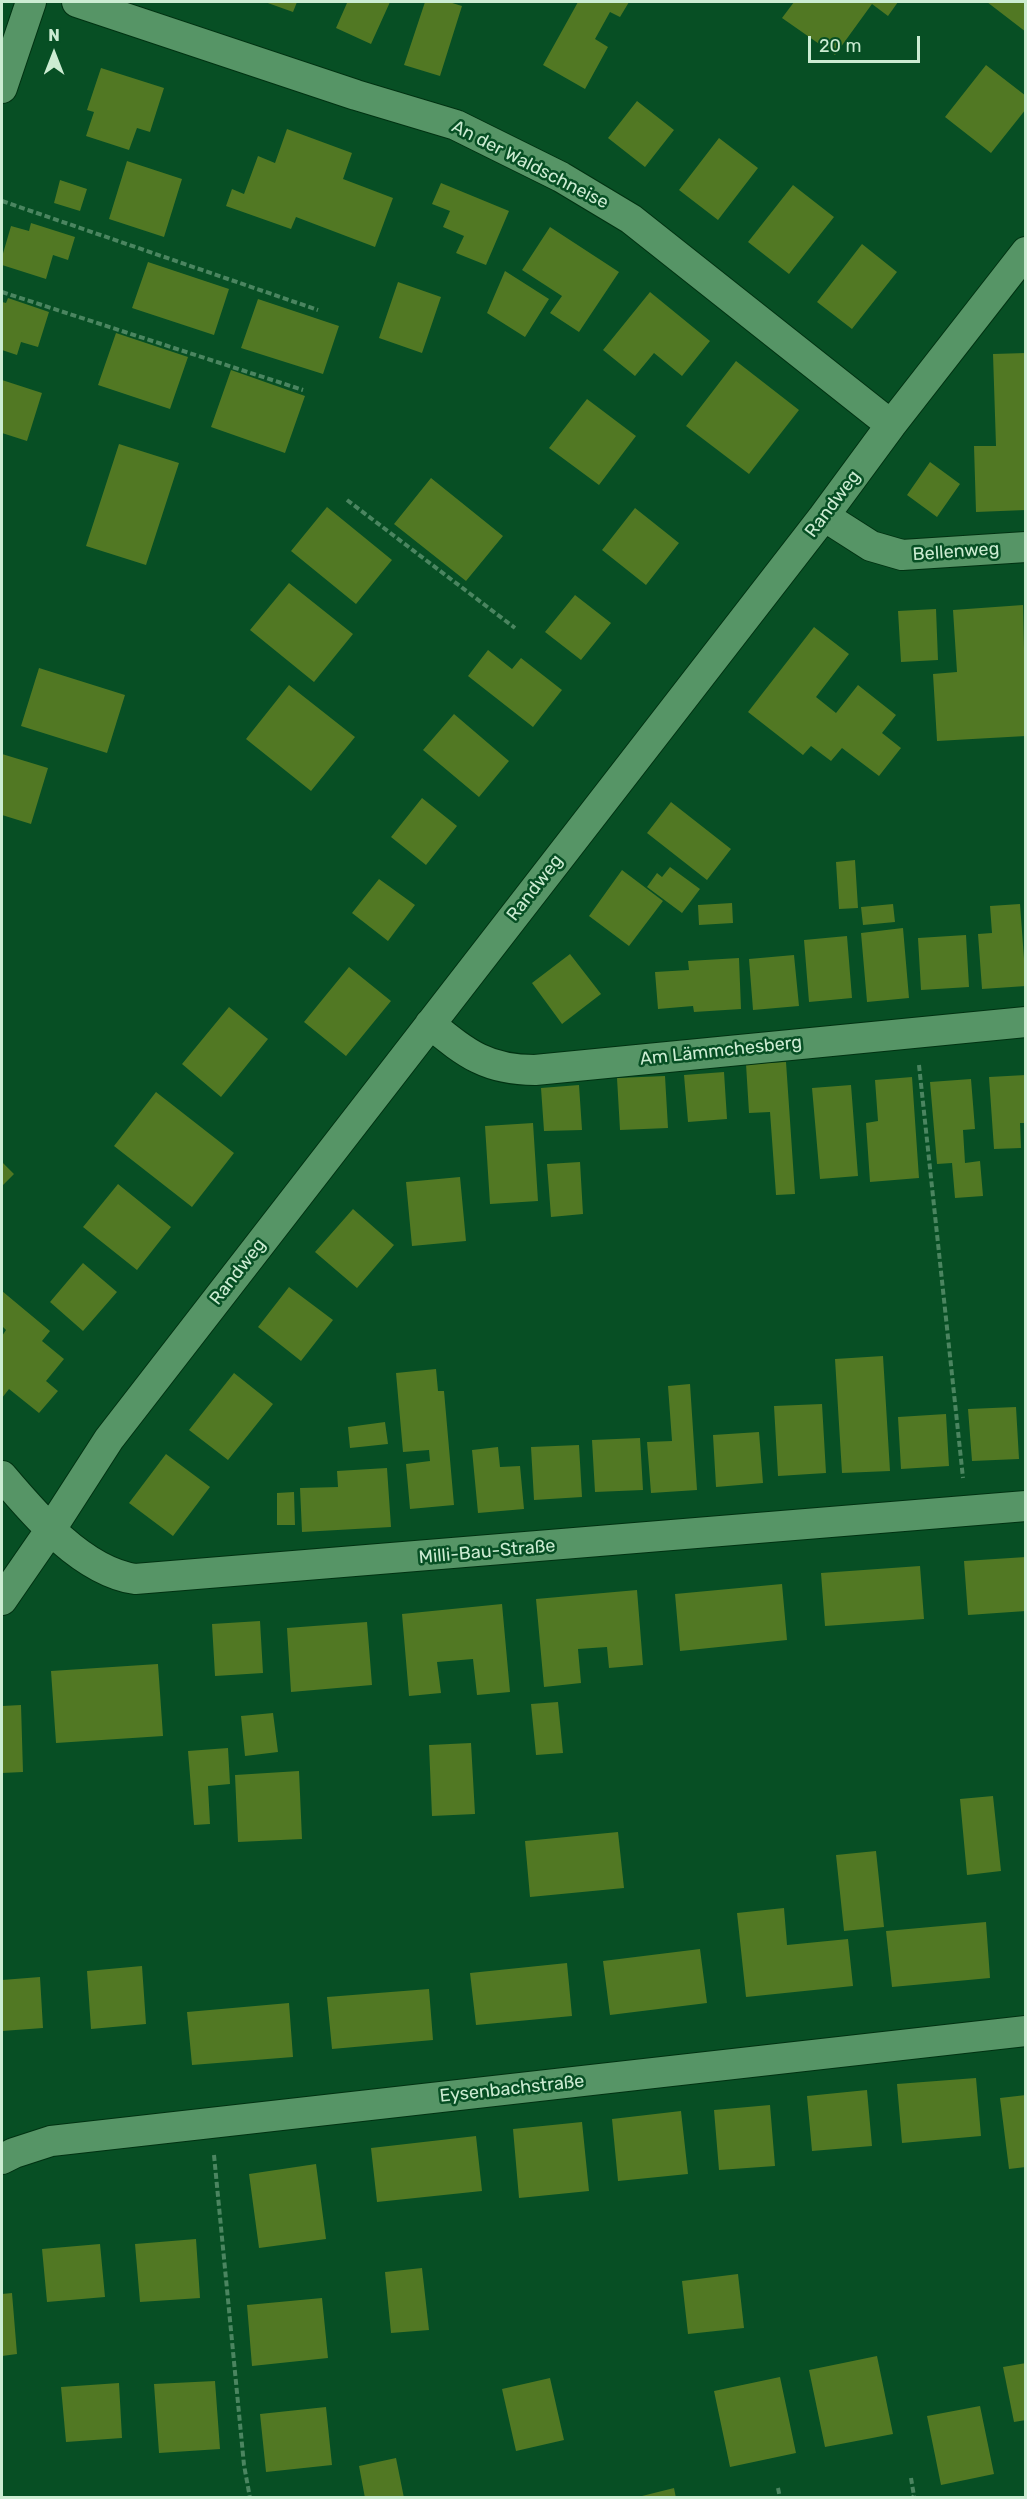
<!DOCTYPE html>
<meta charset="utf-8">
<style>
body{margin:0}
#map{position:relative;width:1027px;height:2499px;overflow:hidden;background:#074f24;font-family:Rubik,sans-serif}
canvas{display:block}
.frame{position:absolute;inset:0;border:3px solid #ccecd2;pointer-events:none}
.north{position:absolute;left:24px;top:24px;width:60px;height:60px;-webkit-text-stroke:4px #074f24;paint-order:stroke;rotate:0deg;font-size:16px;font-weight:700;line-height:24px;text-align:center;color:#ccecd2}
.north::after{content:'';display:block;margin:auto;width:21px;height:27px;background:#ccecd2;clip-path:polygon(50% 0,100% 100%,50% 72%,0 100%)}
.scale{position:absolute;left:808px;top:36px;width:112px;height:27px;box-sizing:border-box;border:3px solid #ccecd2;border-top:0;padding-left:8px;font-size:18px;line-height:21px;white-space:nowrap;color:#ccecd2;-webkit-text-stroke:4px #074f24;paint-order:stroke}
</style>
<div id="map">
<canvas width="1027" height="2499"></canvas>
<div class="frame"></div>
<div class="north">N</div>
<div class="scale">20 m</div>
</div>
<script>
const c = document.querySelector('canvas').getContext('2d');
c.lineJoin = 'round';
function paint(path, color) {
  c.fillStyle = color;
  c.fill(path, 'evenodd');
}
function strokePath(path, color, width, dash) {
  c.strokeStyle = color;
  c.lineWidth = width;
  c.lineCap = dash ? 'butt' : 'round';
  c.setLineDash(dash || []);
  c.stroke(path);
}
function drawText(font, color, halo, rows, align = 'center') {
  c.font = font + ' Rubik,sans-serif';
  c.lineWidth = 5;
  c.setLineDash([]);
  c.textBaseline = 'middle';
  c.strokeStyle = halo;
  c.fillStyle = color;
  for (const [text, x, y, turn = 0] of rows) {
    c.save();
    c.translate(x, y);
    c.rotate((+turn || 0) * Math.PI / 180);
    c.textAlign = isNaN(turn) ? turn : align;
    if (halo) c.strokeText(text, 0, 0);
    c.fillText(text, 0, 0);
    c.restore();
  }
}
paint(new Path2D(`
 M265 2H297L293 12Z
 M344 2H390L371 44 336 28 347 3Z
 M425 2H449L462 6 440 76 404 65Z
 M578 2H629L620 17 610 12 595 39 608 47 585 89 543 65Z
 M794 2H898L888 16 872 4 835 55 782 18Z
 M987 2H1026V32Z
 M986 65 1026 96V109L991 153 945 117Z
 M101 68 164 88 150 132 137 128 129 150 86 136 94 112 87 110Z
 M637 101 674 130 645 167 608 138Z
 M287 129 352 153 343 179 393 198 375 247 296 217 291 229 226 206 232 189 244 194 258 156 275 163Z
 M719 138 758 168 718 220 679 190Z
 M127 161 182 179 164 237 109 219Z
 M60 180 87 189 80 211 54 203Z
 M441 183 509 211 486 265 456 253 464 236 443 227 450 211 432 204Z
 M793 185 834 217 789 274 748 242Z
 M31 223 75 237 68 260 53 255 46 279 2 265V257L11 226 29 231Z
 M550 227 619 272 579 332 550 313 562 296 522 270Z
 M862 244 897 272 852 329 817 302Z
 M148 262 229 289 214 335 132 308Z
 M505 271 549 299 525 337 487 313Z
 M398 282 441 297 422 353 379 338Z
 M650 292 710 341 682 376 654 353 635 376 603 350Z
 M8 298 49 312 38 347 21 342 17 355 2 350V302L6 303Z
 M258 299 339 326 323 374 241 348Z
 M116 333 188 357 170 409 98 385Z
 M1026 353V510L976 512 974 446H996L993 354Z
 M736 361 799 410 749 474 686 426Z
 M231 370 305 396 285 453 211 427Z
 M2 380 42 393 27 441 2 433Z
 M587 399 636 436 599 485 549 448Z
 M119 444 179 463 146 565 86 546Z
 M930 462 960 484 937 517 907 495Z
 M431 478 503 536 466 581 394 524Z
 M327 507 392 560 356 604 291 551Z
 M635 508 679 543 646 585 602 550Z
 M289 583 353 634 314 682 250 630Z
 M575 595 611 623 581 660 545 632Z
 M1023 605 1026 736 937 741 933 674 957 672 953 610Z
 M936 609 938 660 901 662 898 611Z
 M814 627 849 654 816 697 836 713 858 685 896 715 882 733 901 748 879 776 842 748 831 761 811 746 803 755 748 712Z
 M488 650 512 669 521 658 562 690 533 727 468 676Z
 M39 668 125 695 107 753 21 726Z
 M289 685 355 737 311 791 246 739Z
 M454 714 509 761 479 797 423 750Z
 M2 754 48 768 31 824 2 815Z
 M422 798 457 826 426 865 391 837Z
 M671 802 731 849 707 880 647 833Z
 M855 860 858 908 839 909 836 862Z
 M670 867 700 889 682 913 647 887 657 873 662 877Z
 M622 870 663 901 629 946 589 916Z
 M379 879 415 905 388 941 352 913Z
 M732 903 733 923 699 925 698 905Z
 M893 904 895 922 863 925 861 907Z
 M1020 904 1026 986 982 989 978 934 992 933 990 906Z
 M903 928 909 998 867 1002 861 933Z
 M966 935 969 987 921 990 918 938Z
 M847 936 852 998 809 1002 804 940Z
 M570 954 601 994 562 1024 532 983Z
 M794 955 799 1006 753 1010 749 959Z
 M739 958 741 1009 694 1012 693 1006 658 1009 655 972 689 970 688 961Z
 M349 967 391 1001 346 1056 304 1022Z
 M229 1007 268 1039 221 1097 182 1064Z
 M786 1062 795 1194 776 1195 770 1112 749 1113 746 1064Z
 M724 1072 727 1119 688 1122 684 1075Z
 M1026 1075V1123H1020L1021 1148 994 1149 989 1077Z
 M665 1076 668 1128 620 1130 617 1078Z
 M912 1077 919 1178 870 1182 866 1123 878 1121 875 1080Z
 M971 1079 975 1129 963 1130 965 1163 980 1161 983 1196 955 1198 952 1163 937 1164 930 1082Z
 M579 1085 582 1130 544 1131 541 1088Z
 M851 1085 858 1176 820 1179 812 1088Z
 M156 1092 234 1153 192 1207 114 1146Z
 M533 1123 538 1201 490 1204 485 1126Z
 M2 1162 14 1174 2 1186Z
 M580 1162 583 1214 551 1217 547 1164Z
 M460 1177 466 1241 412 1246 406 1182Z
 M118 1184 171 1227 137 1270 83 1227Z
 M353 1209 394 1245 357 1288 315 1252Z
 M83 1263 117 1292 83 1331 50 1302Z
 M289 1287 333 1320 301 1361 258 1327Z
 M2 1291 50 1331 42 1341 64 1359 46 1381 58 1391 39 1413 9 1389 2 1398V1336L6 1330 2 1326Z
 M883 1356 890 1471 842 1473 835 1359Z
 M436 1369 438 1391H444L454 1505 410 1509 406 1464 430 1461 429 1450 403 1452 396 1373Z
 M234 1373 273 1404 228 1460 189 1430Z
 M690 1384 697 1490 651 1493 647 1442 672 1441 668 1386Z
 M822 1404 826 1473 778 1476 774 1406Z
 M1016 1407 1019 1459 972 1461 968 1409Z
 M946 1414 949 1466 901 1469 898 1417Z
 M385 1422 388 1444 350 1448 348 1427Z
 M759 1432 763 1483 716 1487 713 1435Z
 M640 1438 643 1490 595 1492 592 1440Z
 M579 1445 582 1497 534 1500 531 1447Z
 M498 1447 500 1467 520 1466 524 1509 478 1513 472 1450Z
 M166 1454 210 1487 173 1536 129 1503Z
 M387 1468 391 1527 302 1532 300 1488 338 1487 337 1471Z
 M294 1492 295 1525H277V1493Z
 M1026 1557V1611L968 1615 964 1561Z
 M920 1566 924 1619 825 1626 821 1573Z
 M782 1584 787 1640 680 1651 675 1594Z
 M637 1590 643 1665 609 1668 607 1647 578 1649 581 1683 544 1687 536 1599Z
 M502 1604 510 1692 477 1695 473 1659 437 1662 441 1693 409 1696 402 1614Z
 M260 1621 263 1673 215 1676 212 1624Z
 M367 1622 372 1685 291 1692 287 1628Z
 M158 1664 163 1736 56 1743 51 1671Z
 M558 1702 563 1753 536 1755 531 1704Z
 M21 1705 23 1772 2 1773V1706Z
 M273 1713 278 1752 245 1756 241 1716Z
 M471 1743 475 1814 432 1816 429 1745Z
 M228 1748 230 1784 208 1786 210 1824 194 1825 188 1751Z
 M299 1771 302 1839 238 1842 235 1775Z
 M993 1796 1001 1871 967 1875 960 1799Z
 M618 1832 624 1888 530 1897 525 1841Z
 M876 1851 884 1927 844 1931 836 1855Z
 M784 1908 787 1945 848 1939 853 1986 746 1997 737 1913Z
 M986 1922 990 1978 892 1987 886 1931Z
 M700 1949 707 2003 610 2015 603 1961Z
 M567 1963 572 2016 476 2025 470 1973Z
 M142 1966 146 2024 91 2029 87 1971Z
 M40 1977 43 2028 2 2031V1980Z
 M429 1989 433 2040 332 2049 327 1997Z
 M289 2003 293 2057 192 2065 187 2012Z
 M976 2078 981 2136 902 2143 897 2084Z
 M867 2090 872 2146 812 2151 807 2096Z
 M1026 2095V2167L1009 2169 1000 2098Z
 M770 2105 775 2166 719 2170 714 2110Z
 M681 2111 688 2174 618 2181 612 2119Z
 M582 2122 589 2191 519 2198 513 2129Z
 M476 2136 482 2191 377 2202 371 2148Z
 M316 2164 326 2239 259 2248 249 2174Z
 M196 2239 200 2298 140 2302 135 2244Z
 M100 2244 105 2297 47 2302 42 2249Z
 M422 2268 429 2330 391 2333 385 2272Z
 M738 2274 744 2328 688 2334 682 2281Z
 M12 2293 17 2354 2 2356V2294Z
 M322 2298 328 2358 252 2366 247 2305Z
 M877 2356 893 2434 825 2447 809 2370Z
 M1026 2363V2420L1014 2422 1003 2367Z
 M780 2377 796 2453 730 2467 714 2391Z
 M550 2378 564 2440 516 2451 502 2389Z
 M215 2381 220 2449 159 2453 154 2384Z
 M119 2383 122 2438 66 2442 61 2387Z
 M980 2406 994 2474 941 2485 927 2416Z
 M326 2407 332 2465 266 2472 260 2414Z
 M396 2458 404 2498H365L359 2466Z
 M674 2488 676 2498H639L638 2497Z`), '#517823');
const street = new Path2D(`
 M77 2 356 95 456 125 561 177 631 219 891 425
 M2 88 31 2
 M824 516 871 546 902 555 1026 547
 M430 1024C466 1053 486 1070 535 1070L1026 1022
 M2 1476C35 1515 82 1571 135 1579L1026 1506
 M2 1600 51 1529 109 1439 824 516 891 425 1026 252
 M2 2159 14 2153 51 2141 1026 2031`);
strokePath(street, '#003212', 32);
strokePath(new Path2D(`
 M2 201 318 310
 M2 292 303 390
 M347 500 515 628
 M919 1065 963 1478
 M214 2155 244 2465 250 2498
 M911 2478 914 2496 912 2498
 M778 2488 780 2498`), '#4b8560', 4, [6, 3]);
strokePath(street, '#569566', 30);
drawText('18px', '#ccecd2', '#074f24', [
 ["An der Waldschneise",530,165,27],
 ["Randweg",833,504,-53],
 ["Bellenweg",956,552,-4],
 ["Randweg",535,888,-52],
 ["Am Lämmchesberg",721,1051,-6],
 ["Randweg",238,1272,-52],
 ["Milli-Bau-Straße",487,1552,-5],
 ["Eysenbachstraße",512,2089,-6]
]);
</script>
